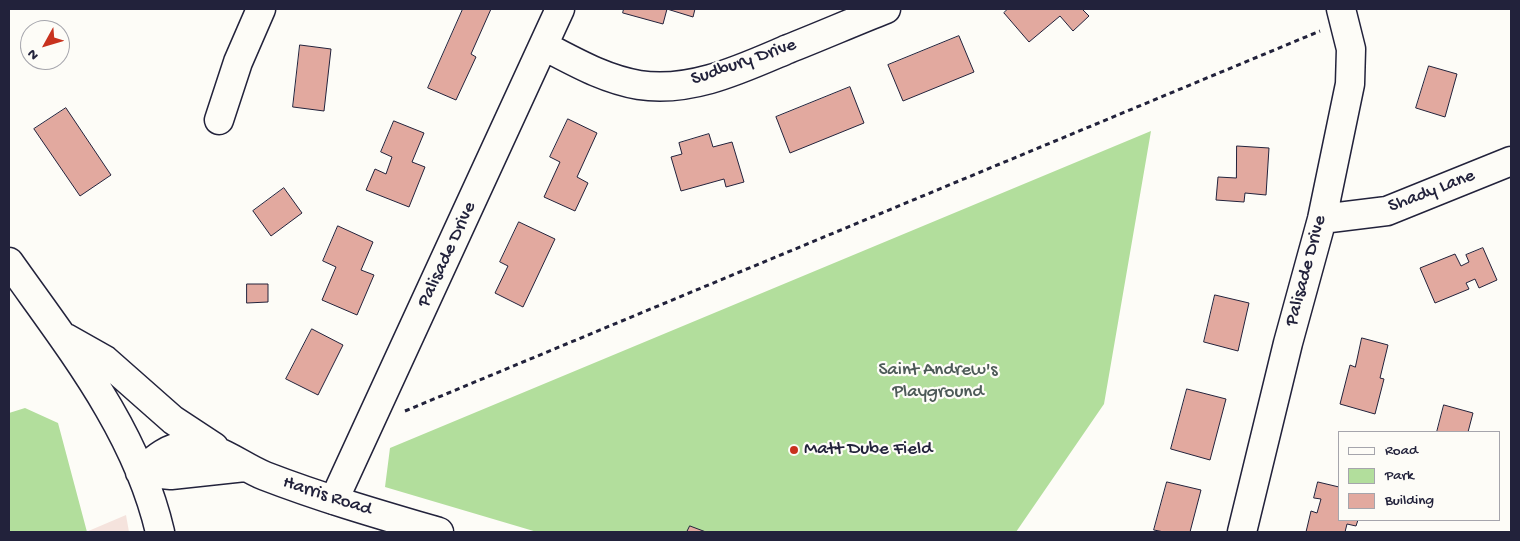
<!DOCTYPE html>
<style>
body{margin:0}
#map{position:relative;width:1520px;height:541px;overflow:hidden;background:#fdfcf7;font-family:"Gochi Hand",sans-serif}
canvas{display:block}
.frame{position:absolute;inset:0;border:10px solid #22223b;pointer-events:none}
.legend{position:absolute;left:1338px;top:431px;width:162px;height:90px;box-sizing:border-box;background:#fdfcf7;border:1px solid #a5a5ac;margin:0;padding:6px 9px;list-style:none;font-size:15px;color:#22223b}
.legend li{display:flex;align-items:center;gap:10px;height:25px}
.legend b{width:25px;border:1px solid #a5a5ac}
.north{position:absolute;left:20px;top:20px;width:50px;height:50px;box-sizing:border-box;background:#fdfcf7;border:1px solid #a5a5ac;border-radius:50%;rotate:231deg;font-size:14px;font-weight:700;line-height:20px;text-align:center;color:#22223b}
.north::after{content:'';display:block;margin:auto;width:18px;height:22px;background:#c8321e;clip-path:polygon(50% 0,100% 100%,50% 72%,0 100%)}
</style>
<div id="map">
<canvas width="1520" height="541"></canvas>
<div class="frame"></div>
<ul class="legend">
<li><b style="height:6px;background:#fdfcf7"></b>Road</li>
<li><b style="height:14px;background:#b2de9c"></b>Park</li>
<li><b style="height:14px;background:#e2a99f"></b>Building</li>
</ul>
<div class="north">N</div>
</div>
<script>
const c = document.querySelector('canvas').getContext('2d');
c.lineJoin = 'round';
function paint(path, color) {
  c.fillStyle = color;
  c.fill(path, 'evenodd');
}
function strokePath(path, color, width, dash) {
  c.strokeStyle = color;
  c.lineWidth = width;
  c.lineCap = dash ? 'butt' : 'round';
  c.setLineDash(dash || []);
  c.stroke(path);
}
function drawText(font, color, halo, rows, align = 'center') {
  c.font = font + ' "Gochi Hand",sans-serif';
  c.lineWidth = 4.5;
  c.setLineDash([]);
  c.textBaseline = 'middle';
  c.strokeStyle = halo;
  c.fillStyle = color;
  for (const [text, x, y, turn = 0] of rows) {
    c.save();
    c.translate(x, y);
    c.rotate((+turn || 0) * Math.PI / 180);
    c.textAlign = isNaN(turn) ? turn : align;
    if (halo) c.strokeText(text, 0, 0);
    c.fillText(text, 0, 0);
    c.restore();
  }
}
paint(new Path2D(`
 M126 515 129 532H86Z`), '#f5e3dd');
paint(new Path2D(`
 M1151 131 1104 404 1016 532H537L385 487 390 448Z
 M25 408 58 423 87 532H9V413Z`), '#b2de9c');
const building = new Path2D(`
 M463 9H491L471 54 476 57 456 100 428 88Z
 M624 9H695L693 17 667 9 663 24 623 13Z
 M1008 9H1082L1089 16 1073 31 1060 16 1029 42 1004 13Z
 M959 36 974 72 903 101 888 65Z
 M300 45 331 49 324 111 293 107Z
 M1429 66 1457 74 1445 117 1416 108Z
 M850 87 864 123 790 153 776 117Z
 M66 108 111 175 80 196 34 129Z
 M568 119 597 133 577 177 588 183 575 211 544 197 560 162 550 157Z
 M394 121 424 133 412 162 425 167 409 207 366 190 375 169 386 174 392 157 381 152Z
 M709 134 713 147 732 142 744 182 726 187 724 179 681 191 671 157 682 154 679 143Z
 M1237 146 1269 148 1266 195 1245 193 1244 202 1216 200 1218 177 1236 178Z
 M284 188 302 213 271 236 253 211Z
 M519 222 555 239 523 307 495 293 508 266 500 262Z
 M338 226 373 242 361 270 374 275 357 315 322 300 336 267 323 261Z
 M1483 248 1497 280 1479 288 1475 279 1466 283 1469 289 1435 303 1420 268 1455 254 1461 266 1469 262 1466 255Z
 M247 284H268V302L247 303Z
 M1215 295 1249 303 1238 351 1204 342Z
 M312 329 343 345 318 395 286 379Z
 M1362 338 1388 345 1380 378 1384 379 1375 414 1340 404 1350 365 1355 367Z
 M1187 389 1226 399 1210 460 1171 449Z
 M1444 405 1473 413 1468 432H1437Z
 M1167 482 1201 490 1190 532H1164L1154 530Z
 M1318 482 1339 487V520H1358L1356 526 1347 524 1345 532H1306L1311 511 1317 513 1321 499 1314 498Z
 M690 526 706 532H687Z`);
paint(building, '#e2a99f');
strokePath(building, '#22223b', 1);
const minor = new Path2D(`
 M544 46C575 62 604 79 639 85 691 93 741 69 788 49 821 36 853 22 886 9
 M219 120 238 62 261 9
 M1322 219 1387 211 1511 161
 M334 500 560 9
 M1242 532 1288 343 1322 219 1350 84 1351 49 1341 9`);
const tertiary = new Path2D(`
 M9 262C69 347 136 429 160 532
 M66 338 105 360 173 420 214 447
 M140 472C154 460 166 448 185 446 216 443 238 465 265 476 322 498 381 515 439 532
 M140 472 171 475 245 467`);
strokePath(minor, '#22223b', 31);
strokePath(tertiary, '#22223b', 31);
strokePath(new Path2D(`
 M405 411 1320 31`), '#22223b', 3, [5, 4]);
strokePath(minor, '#fdfcf7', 28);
strokePath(tertiary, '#fdfcf7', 28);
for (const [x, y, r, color] of [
 [794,450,5,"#c8321e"]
]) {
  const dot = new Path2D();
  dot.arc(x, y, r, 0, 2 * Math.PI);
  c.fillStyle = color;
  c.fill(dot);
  strokePath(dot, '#fdfcf7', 2);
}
drawText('19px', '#22223b', '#fdfcf7', [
 ["Sudbury Drive",744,63,-19],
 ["Shady Lane",1432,192,-21],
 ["Palisade Drive",448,255,-65],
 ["Palisade Drive",1307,271,-75],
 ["Harris Road",327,497,18]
]);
drawText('19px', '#4d5a58', '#fdfcf7', [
 ["Saint Andrew's",938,371],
 ["Playground",938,393]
]);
drawText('19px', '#22223b', '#fdfcf7', [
 ["Matt Dube Field",804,450]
], 'left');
</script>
